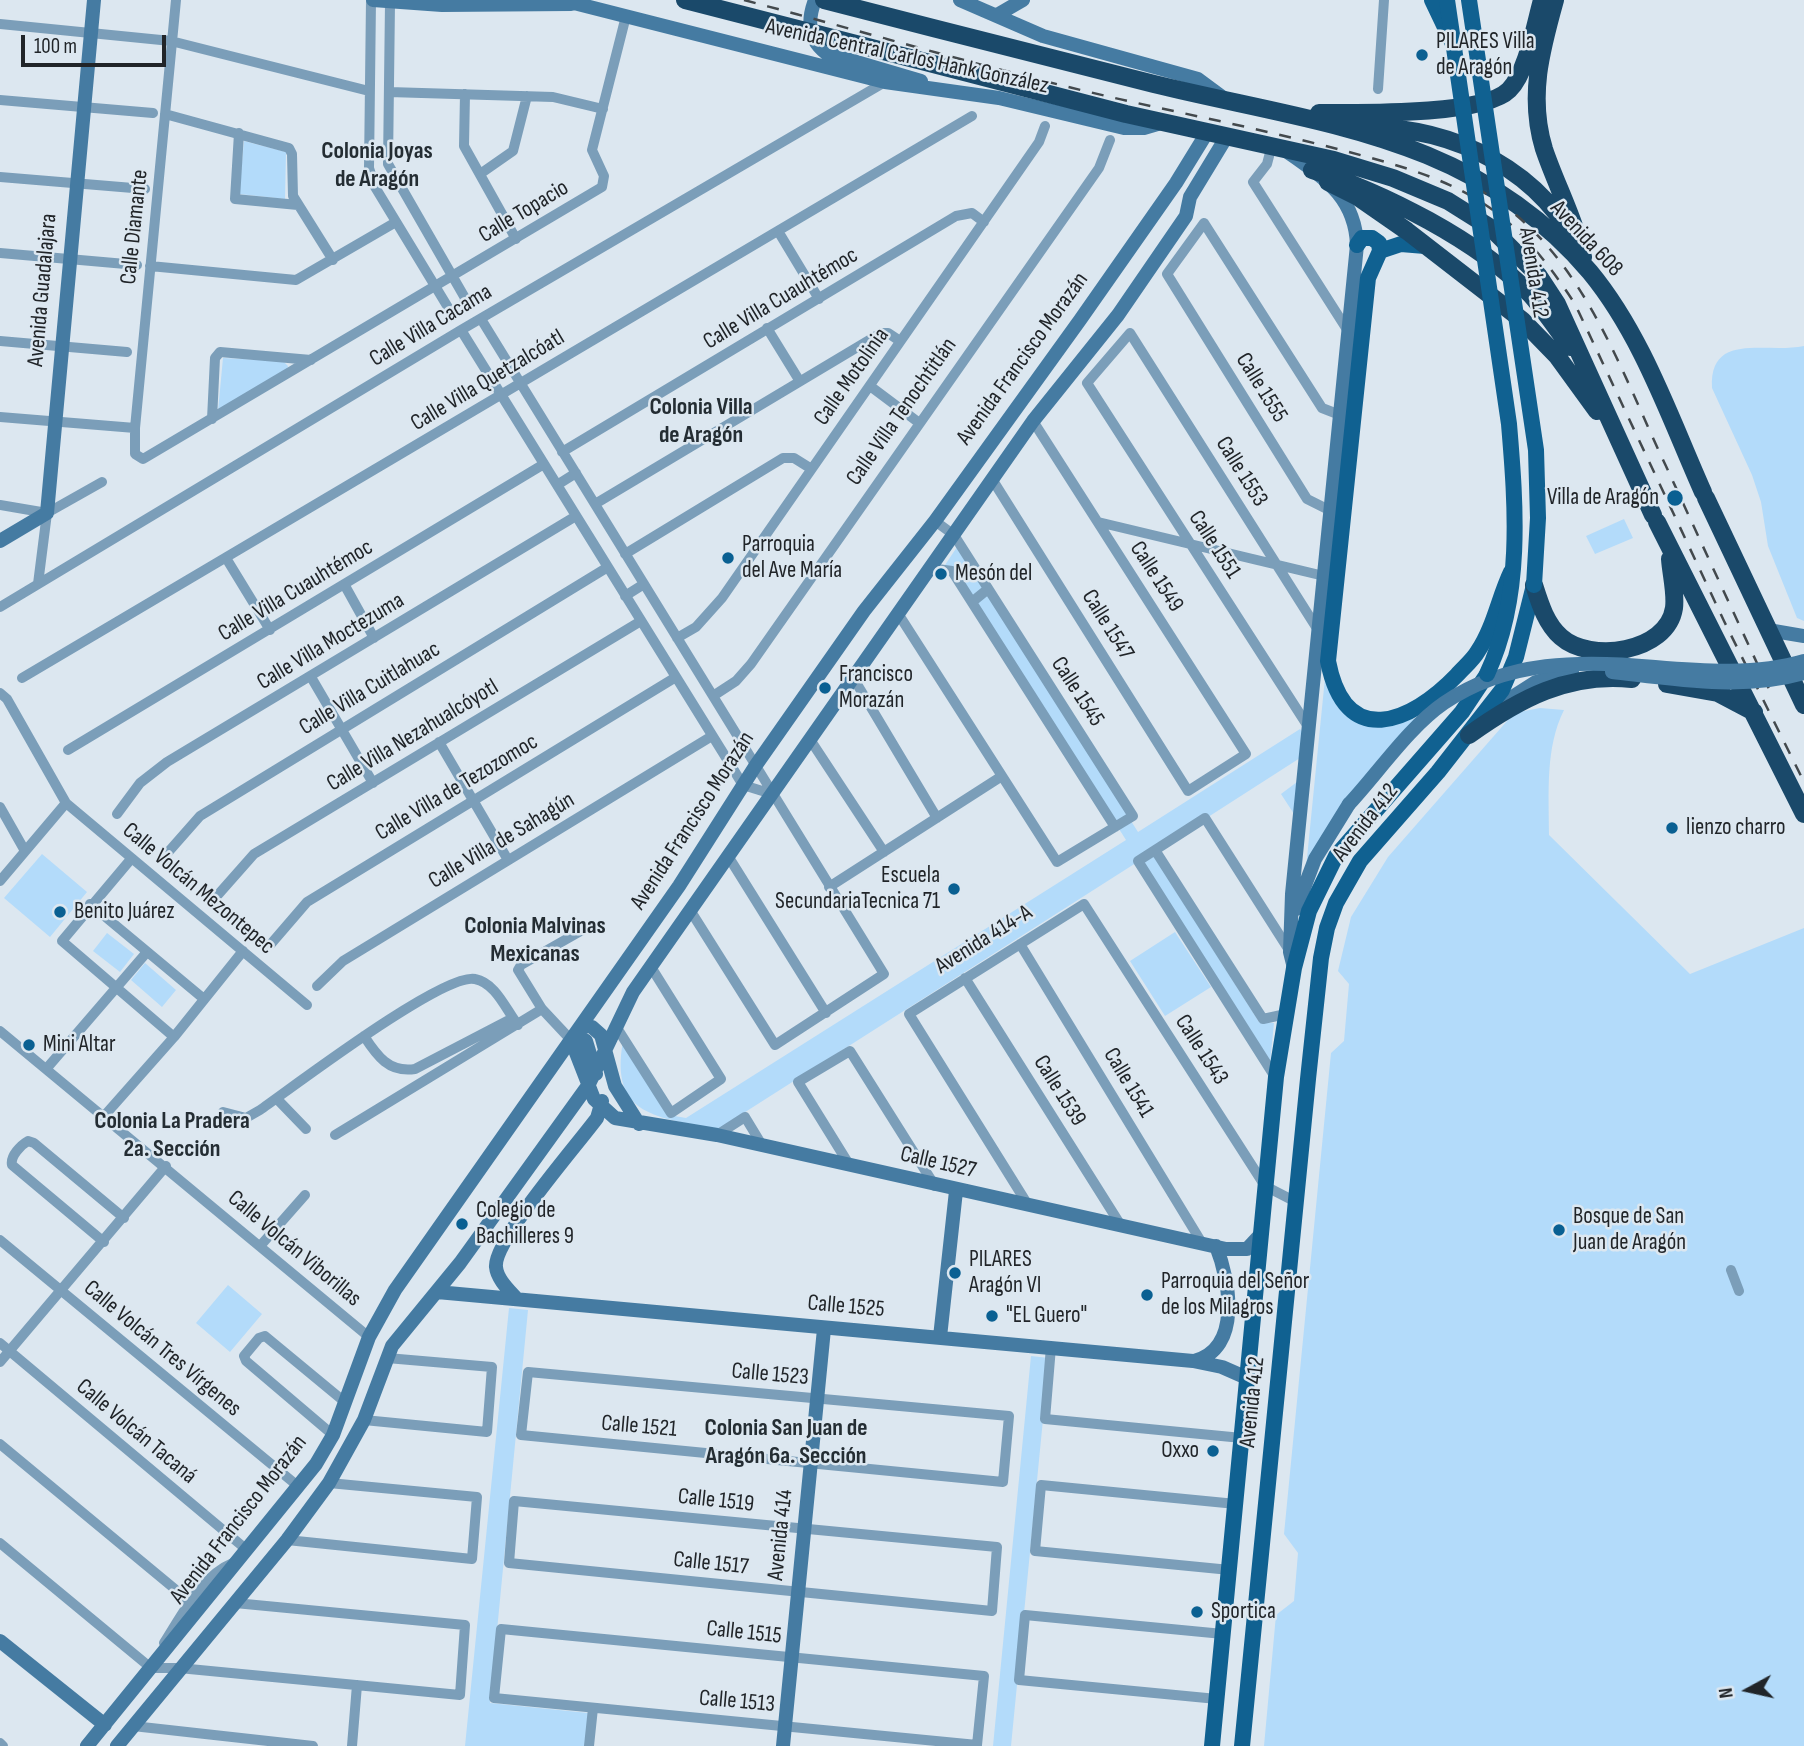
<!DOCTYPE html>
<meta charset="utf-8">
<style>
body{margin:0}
#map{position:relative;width:1804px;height:1746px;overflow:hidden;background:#dce7f0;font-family:"Sofia Sans Condensed",sans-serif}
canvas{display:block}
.north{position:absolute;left:1713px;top:1655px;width:70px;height:70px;-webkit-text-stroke:5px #dce7f0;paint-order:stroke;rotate:262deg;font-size:19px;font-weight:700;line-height:28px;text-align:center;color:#212529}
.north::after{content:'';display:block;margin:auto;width:24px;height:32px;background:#212529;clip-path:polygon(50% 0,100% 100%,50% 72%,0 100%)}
.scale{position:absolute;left:21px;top:35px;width:145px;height:32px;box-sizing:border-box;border:4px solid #212529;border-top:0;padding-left:9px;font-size:21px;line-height:24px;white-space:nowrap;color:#212529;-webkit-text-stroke:5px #dce7f0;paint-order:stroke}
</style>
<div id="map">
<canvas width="1804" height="1746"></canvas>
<div class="north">N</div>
<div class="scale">100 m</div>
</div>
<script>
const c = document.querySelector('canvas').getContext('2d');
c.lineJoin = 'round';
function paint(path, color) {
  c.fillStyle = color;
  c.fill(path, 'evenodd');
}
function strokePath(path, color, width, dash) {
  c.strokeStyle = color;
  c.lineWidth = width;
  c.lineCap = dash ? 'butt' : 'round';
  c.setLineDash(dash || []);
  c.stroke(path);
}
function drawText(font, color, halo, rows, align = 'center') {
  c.font = font + ' "Sofia Sans Condensed",sans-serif';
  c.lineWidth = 5;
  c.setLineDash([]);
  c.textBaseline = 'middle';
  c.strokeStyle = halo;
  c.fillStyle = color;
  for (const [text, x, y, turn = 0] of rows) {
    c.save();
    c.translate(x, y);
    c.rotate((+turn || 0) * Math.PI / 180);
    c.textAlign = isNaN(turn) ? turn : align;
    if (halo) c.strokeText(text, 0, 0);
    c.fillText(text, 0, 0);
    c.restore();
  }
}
paint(new Path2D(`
 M244 141 286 152 285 199 239 194Z
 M1804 346V621L1797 618 1768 546 1761 502 1752 475 1712 388C1709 331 1766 354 1804 346Z
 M223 358 283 361 288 366 286 372 218 411Z
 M1624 519 1633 538 1595 554 1586 536Z
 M957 547 1138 832 1300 729 1304 734 1300 758 1152 853 1259 1022 1274 1023 1270 1063 1139 861 717 1130C659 1116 609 1118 623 1041L669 1115 686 1118 1126 840 955 570 945 565Z
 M1325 678 1336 698 1392 724 1418 718 1306 868Z
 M1540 708 1564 710C1545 748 1549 793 1549 835L1690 974 1804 928V1746H1264L1276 1615 1294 1601 1298 1553 1284 1534 1331 1053 1344 1041 1349 984 1338 971 1351 917 1388 857 1514 713Z
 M1297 782 1294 814 1281 794Z
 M42 854 87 892 50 937 4 898Z
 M1175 932 1211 987 1165 1016 1130 961Z
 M107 933 134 954 120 972 93 951Z
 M145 963 176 990 162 1007 131 980Z
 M228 1285 262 1314 230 1352 196 1323Z
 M509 1308 528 1310 490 1703 588 1713 585 1746H465Z
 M1031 1356 1049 1358 1011 1746H993Z`), '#b3dbfa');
strokePath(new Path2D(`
 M176 0 135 428V454L143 459 602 187 604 176 592 150 626 16
 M371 0 369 168 375 187 449 309 457 311 464 307 465 298 388 164 390 3
 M0 24 171 41 369 91
 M1378 89 1384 0
 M389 92 553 97 603 109
 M465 94 464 146 516 239
 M0 100 153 113
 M165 114 289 148 292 154 293 196 333 260
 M239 133 235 199 298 205
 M1272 145 1267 164 1253 182 1348 331
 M480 174 513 151 527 96
 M0 177 145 189
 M778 231 819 299
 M0 253 137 265
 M150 266 296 280 396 222
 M481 319 884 974 775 1045 690 910
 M767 328 799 380
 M461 330 743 785 772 794
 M0 341 127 352
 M870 386 918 422
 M0 417 135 428
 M212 419 215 358 220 352 311 360
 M562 452 956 216 972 213 984 222
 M992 479 1188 791 1246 754 1033 421
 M557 485 576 473
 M595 504 881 333H888L900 341
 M0 505 47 513
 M1331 511 1307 499 1167 274 1204 223 1322 408 1340 415
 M47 513 102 482
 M1098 522 1324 576
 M625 554 783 458H794L810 468
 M226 558 270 630
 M930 568 952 571 1115 827
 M38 584 47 513
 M344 584 374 638
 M625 596 644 584
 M972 602 988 589
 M0 607 461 330 885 82
 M899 615 1057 862 1133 816 954 535 935 521
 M677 638 696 627 722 598 1039 142 1045 126
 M311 677 373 783
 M22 678 972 116
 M854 679 937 818
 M0 693 7 699 66 803 307 1005
 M713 696 736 681 751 664 1099 168 1110 140
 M1309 728 1087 383 1130 333 1318 630
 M811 741 884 852
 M439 742 508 860
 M68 750 544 464
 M0 807 25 851
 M117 814 140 783 167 762 576 516
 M1155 850 1263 1019 1286 1014
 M728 856 826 1013
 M163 858 200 816 608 567
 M131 859 62 941 174 1037
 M0 881 66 803
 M829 887 1002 776
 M216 897 254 854 641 621
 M90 904 204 999
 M1020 944 1202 1243
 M270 945 307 902 676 677
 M965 978 1120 1224
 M317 986 343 961 712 736
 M617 1028 671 1113 721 1079 651 967
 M0 1031 369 1337
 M364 1036C377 1056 389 1073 415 1069L513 1018
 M571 1040 542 1009 518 970 521 965 586 928
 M47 1068 147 952
 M1275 1077 1138 861 1205 818 1289 950
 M277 1099 306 1129
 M223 1112 246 1118 260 1110C293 1087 444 972 475 979 496 983 506 1010 518 1025
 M105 1115 174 1037 243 951
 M335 1135 542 1009
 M717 1135 745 1117 762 1145
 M850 1166 798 1082 850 1051 935 1186
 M1028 1205 909 1014 1084 904 1265 1186 1298 1203
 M0 1240 299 1487
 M104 1242 12 1165C10 1156 21 1145 28 1141L34 1143 124 1218
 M261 1245 305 1195
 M1731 1270 1739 1291
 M0 1343 247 1550
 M1051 1347 1045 1419 1242 1438
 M0 1362 166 1166
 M528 1372 1009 1416 1003 1482 521 1435Z
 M364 1420 487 1432 492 1367 387 1358
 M333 1435 246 1361 244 1356 259 1338 265 1336 346 1403
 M0 1444 199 1609
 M514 1501 997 1547 992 1611 509 1563Z
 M287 1540 472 1559 477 1497 329 1483
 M0 1543 151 1668
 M1230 1570 1035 1551 1041 1485 1236 1504
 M501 1629 984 1676 977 1745 494 1698Z
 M164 1643C182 1615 201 1576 233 1563
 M151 1668H179L460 1695 465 1625 235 1603
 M1217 1699 1019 1680 1025 1615 1223 1634
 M133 1726 313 1746
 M0 1743 3 1746
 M352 1746 357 1685
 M589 1746 593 1708`), '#7b9eb9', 10);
strokePath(new Path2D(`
 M373 0 442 5 571 4
 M562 0 885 82 999 98 1124 128H1144L1161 123
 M815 0C807 21 808 39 826 53L921 81
 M960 0 1043 36 1198 79 1225 99
 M997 15 1023 0
 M1285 150C1322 177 1355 195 1357 245L1292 894 1290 952 1294 968
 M0 541 47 513 94 0
 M1768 630 1804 636
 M1489 712 1536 682 1572 672
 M1296 909 1315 859 1349 804
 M582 1025 592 1027 601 1035 615 1086 639 1124
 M575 1034 586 1041 596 1074
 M571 1040 594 1099 615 1118 717 1135 1226 1249H1247L1261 1234
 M437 1292 1193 1361 1222 1367 1247 1378
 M517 1299C509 1290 497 1279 496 1267 493 1241 578 1144 597 1118L602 1101
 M940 1337 956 1191
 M1194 1361C1242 1349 1230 1281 1216 1246
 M0 1641 105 1725
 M87 1746 316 1464 333 1435 369 1337 395 1290 679 886 756 765 864 611 935 521 1080 320 1176 183 1208 131
 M117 1746 287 1540 329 1483 364 1420 392 1346 460 1263 589 1084 633 992 1033 421 1118 315 1186 216 1190 197 1227 136
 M783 1746 824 1329`), '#457ba2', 14);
strokePath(new Path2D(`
 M1432 0 1452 42
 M1357 245 1362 238H1372L1379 243 1380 251
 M1425 246 1401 244 1380 251 1368 278 1328 661C1345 750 1410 724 1457 675 1464 667 1473 660 1478 651 1494 627 1499 597 1511 572
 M1212 1746 1276 1077 1294 968 1309 911 1336 856 1462 712 1486 676
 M1242 1746 1308 1079 1321 958 1327 928 1336 903 1360 861 1438 772 1502 690 1516 657 1534 585`), '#106191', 16);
strokePath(new Path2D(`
 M824 0C934 28 1044 57 1154 84 1317 124 1473 134 1590 272 1642 335 1670 418 1703 492
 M1555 0C1541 50 1528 97 1544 149 1553 176 1566 202 1575 229
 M860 45 1126 114 1334 160 1393 178 1448 201 1491 228 1538 275 1557 304 1653 515
 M1319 113C1358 113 1483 116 1509 90 1527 72 1535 25 1542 0
 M1364 127C1456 127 1544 171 1583 257
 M1312 170C1383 192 1479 241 1531 295 1545 311 1558 330 1570 347
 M1328 182 1358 197 1407 231 1522 320 1557 356 1597 411
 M1706 498 1804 705
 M1657 522 1804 814
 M1534 585C1540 604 1546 624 1561 637 1590 663 1667 653 1674 608 1676 593 1671 574 1670 559
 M1667 684 1718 693 1754 712
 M1469 735C1519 699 1569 672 1632 679`), '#1a496a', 18);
strokePath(new Path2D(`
 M744 0C872 34 999 72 1128 101 1200 117 1273 132 1345 151 1390 163 1437 175 1478 200 1519 225 1549 264 1575 304L1724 621 1804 782
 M1476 188C1579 243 1618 365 1665 464 1700 540 1735 616 1770 691`), '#43494d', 2.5, [12, 12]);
strokePath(new Path2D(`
 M1612 672C1673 679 1743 691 1804 673
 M1349 804C1378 773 1409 727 1444 703 1507 660 1582 660 1655 667 1703 671 1757 675 1804 661`), '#457ba2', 14);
strokePath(new Path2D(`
 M1447 0 1509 424C1516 507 1523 597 1487 674
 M1469 0 1536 450 1538 518 1534 585`), '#106191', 16);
strokePath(new Path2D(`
 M685 0 860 45`), '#1a496a', 18);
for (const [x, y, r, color] of [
 [1422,55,7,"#0a6092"],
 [1675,498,9,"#0a6092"],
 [728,558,7,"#0a6092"],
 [941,574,7,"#0a6092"],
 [825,688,7,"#0a6092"],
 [1672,828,7,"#0a6092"],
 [954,889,7,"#0a6092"],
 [60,912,7,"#0a6092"],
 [29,1045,7,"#0a6092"],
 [462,1224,7,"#0a6092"],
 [1559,1230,7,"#0a6092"],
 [955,1273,7,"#0a6092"],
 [1147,1295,7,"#0a6092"],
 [992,1316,7,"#0a6092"],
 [1213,1451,7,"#0a6092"],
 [1197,1612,7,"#0a6092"]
]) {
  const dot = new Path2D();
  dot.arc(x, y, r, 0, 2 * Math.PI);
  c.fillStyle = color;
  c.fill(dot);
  strokePath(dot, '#dce7f0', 2.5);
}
drawText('23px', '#212529', '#dce7f0', [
 ["PILARES Villa",1436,42],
 ["de Aragón",1436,68],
 ["Villa de Aragón",1659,498,"right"],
 ["Parroquia",742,545],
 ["del Ave María",742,571],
 ["Mesón del",955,574],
 ["Francisco",839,675],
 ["Morazán",839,701],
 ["lienzo charro",1686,828],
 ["Escuela",940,876,"right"],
 ["SecundariaTecnica 71",940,902,"right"],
 ["Benito Juárez",74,912],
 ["Mini Altar",43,1045],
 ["Colegio de",476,1211],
 ["Bachilleres 9",476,1237],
 ["Bosque de San",1573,1217],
 ["Juan de Aragón",1573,1243],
 ["PILARES",969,1260],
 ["Aragón VI",969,1286],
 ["Parroquia del Señor",1161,1282],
 ["de los Milagros",1161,1308],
 ["\"EL Guero\"",1006,1316],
 ["Oxxo",1199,1451,"right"],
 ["Sportica",1211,1612]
], 'left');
drawText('23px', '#212529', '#dce7f0', [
 ["Avenida Central Carlos Hank González",907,57,12],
 ["Calle Topacio",524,212,-31],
 ["Calle Diamante",135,227,-84],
 ["Avenida 608",1586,239,47],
 ["Avenida 412",1533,273,81],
 ["Avenida Guadalajara",43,290,-85],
 ["Calle Villa Cuauhtémoc",781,299,-31],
 ["Calle Villa Cacama",431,326,-31],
 ["Avenida Francisco Morazán",1023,359,-54],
 ["Calle Motolinia",852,377,-55],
 ["Calle Villa Quetzalcóatl",488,381,-31],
 ["Calle 1555",1261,388,58],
 ["Calle Villa Tenochtitlán",902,412,-55],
 ["Calle 1553",1241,472,58],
 ["Calle 1551",1214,545,57],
 ["Calle 1549",1156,577,57],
 ["Calle Villa Cuauhtémoc",296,591,-31],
 ["Calle 1547",1107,625,58],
 ["Calle Villa Moctezuma",331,642,-31],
 ["Calle Villa Cuitlahuac",370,689,-31],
 ["Calle 1545",1077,692,57],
 ["Calle Villa Nezahualcóyotl",413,736,-31],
 ["Calle Villa de Tezozomoc",457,788,-31],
 ["Avenida Francisco Morazán",693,821,-57],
 ["Avenida 412",1366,823,-52],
 ["Calle Villa de Sahagún",502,841,-31],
 ["Calle Volcán Mezontepec",198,889,40],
 ["Avenida 414-A",984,940,-32],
 ["Calle 1543",1201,1050,57],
 ["Calle 1541",1128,1083,59],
 ["Calle 1539",1059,1091,58],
 ["Calle 1527",938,1163,13],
 ["Calle Volcán Viborillas",294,1249,40],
 ["Calle 1525",846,1307,5],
 ["Calle Volcán Tres Vírgenes",162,1349,40],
 ["Calle 1523",770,1375,5],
 ["Avenida 412",1253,1402,-84],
 ["Calle 1521",639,1427,5],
 ["Calle Volcán Tacaná",136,1432,40],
 ["Calle 1519",716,1501,6],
 ["Avenida Francisco Morazán",239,1520,-52],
 ["Avenida 414",781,1535,-84],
 ["Calle 1517",711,1564,6],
 ["Calle 1515",744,1633,6],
 ["Calle 1513",737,1702,5]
]);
drawText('bold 24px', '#242d33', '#dce7f0', [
 ["Colonia Joyas",377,152],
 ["de Aragón",377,180],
 ["Colonia Villa",701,408],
 ["de Aragón",701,436],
 ["Colonia Malvinas",535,927],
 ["Mexicanas",535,955],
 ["Colonia La Pradera",172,1122],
 ["2a. Sección",172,1150],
 ["Colonia San Juan de",786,1429],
 ["Aragón 6a. Sección",786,1457]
]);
</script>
